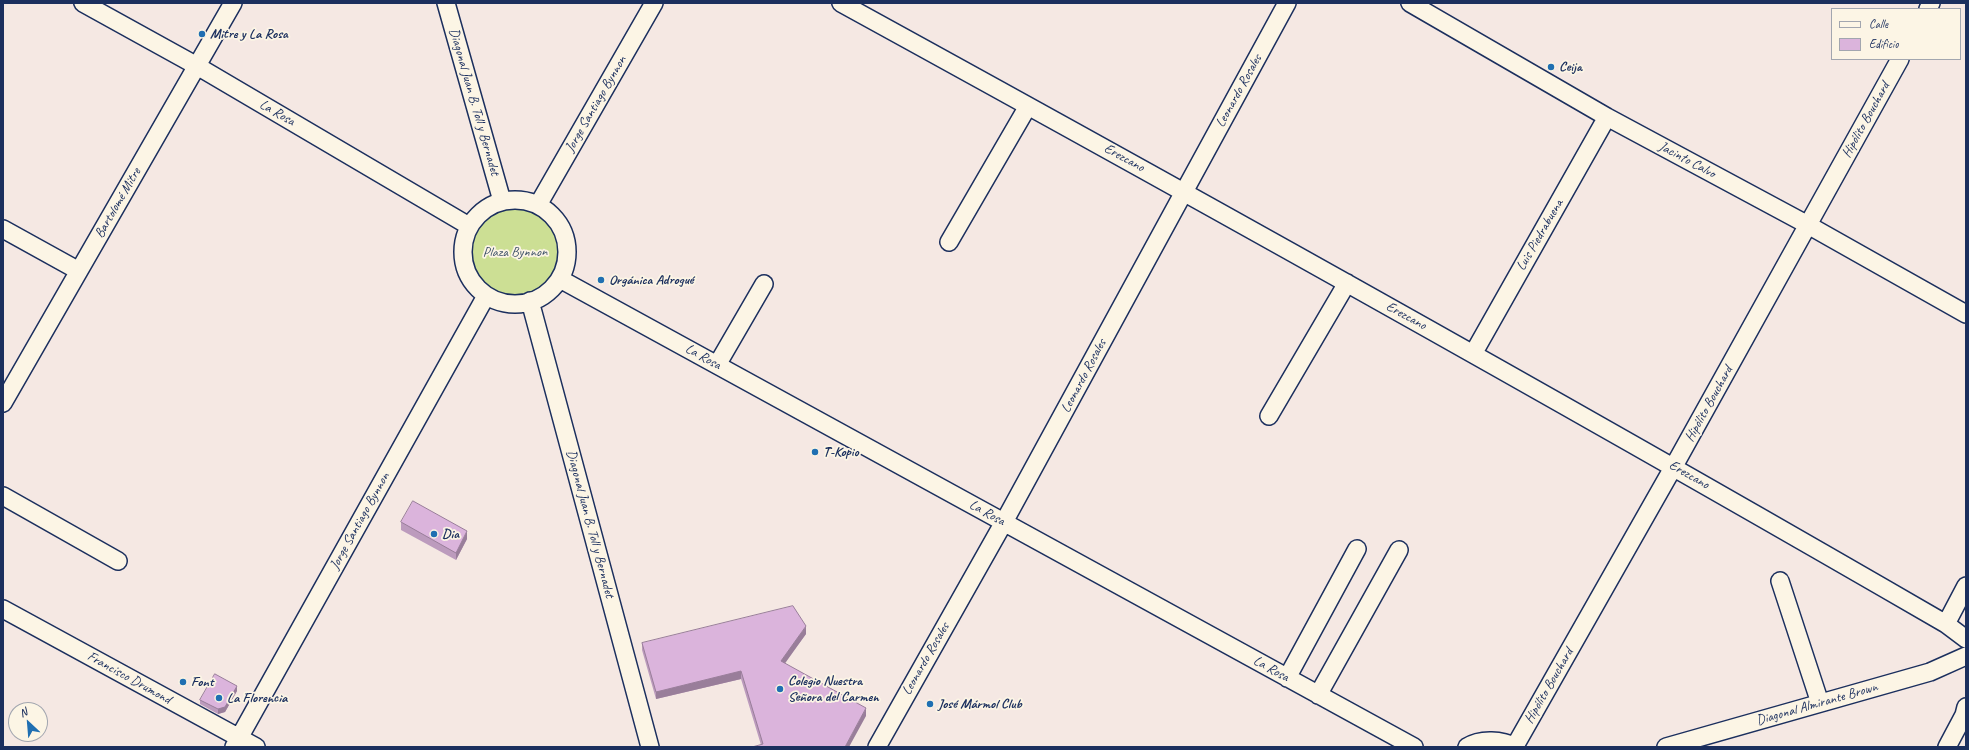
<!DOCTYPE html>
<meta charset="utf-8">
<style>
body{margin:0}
#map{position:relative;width:1969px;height:750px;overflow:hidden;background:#f5e8e3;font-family:Caveat,sans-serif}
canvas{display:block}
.frame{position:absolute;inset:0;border:4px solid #1b2f5e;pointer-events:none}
.legend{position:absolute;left:1831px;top:8px;width:130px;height:52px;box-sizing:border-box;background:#fcf5e5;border:1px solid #a2a6af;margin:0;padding:5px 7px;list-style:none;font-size:12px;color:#1b2f5e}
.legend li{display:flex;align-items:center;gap:8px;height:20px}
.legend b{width:20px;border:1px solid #a2a6af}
.north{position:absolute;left:8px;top:702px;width:40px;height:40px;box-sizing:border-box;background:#fcf5e5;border:1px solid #a2a6af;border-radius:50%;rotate:334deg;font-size:11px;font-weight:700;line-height:16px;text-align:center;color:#1b2f5e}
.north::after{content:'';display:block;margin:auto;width:14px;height:18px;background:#1f6fb2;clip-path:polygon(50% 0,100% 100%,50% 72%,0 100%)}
</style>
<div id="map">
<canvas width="1969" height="750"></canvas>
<div class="frame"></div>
<ul class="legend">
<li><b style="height:5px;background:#fcf5e5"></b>Calle</li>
<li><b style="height:11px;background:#dbb4dc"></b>Edificio</li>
</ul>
<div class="north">N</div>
</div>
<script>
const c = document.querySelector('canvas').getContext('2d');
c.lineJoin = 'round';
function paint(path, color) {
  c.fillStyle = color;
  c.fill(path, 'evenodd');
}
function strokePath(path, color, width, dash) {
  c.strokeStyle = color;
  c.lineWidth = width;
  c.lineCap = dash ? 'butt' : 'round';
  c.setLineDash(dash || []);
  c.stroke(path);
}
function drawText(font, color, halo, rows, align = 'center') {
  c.font = font + ' Caveat,sans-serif';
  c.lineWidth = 3.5;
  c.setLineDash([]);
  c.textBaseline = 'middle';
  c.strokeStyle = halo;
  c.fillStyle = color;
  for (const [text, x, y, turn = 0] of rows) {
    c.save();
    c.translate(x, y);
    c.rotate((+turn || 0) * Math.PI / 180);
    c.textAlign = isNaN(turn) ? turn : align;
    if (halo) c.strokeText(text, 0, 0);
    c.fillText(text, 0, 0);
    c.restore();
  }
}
paint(new Path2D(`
 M470 252a45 45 0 1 1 90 0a45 45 0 1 1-90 0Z`), '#ccdf94');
const minor = new Path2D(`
 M83 3 197 66 469 226
 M446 3 502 201
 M841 3C1211 206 1580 412 1946 624L1966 639
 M1410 3 1607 117 1808 225 1966 314
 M1928 9 1931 3
 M463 252a52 52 0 1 1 104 0a52 52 0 1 1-104 0Z
 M538 205 654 3
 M3 229 79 271
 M949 242 1028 106
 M560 279 1414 747
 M530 301 650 747
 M1473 354 1607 117
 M717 365 764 284
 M3 403 233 3
 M1269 416 1347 283
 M3 496 118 561
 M1780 581 1820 703
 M3 609 256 747
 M1946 624 1966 586
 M1287 678 1357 549
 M1318 695 1399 550
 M1515 746 1674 466 1900 59
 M234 747 486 296
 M877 747 1004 522 1287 3
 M1467 747C1481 738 1502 740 1516 747
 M1666 747 1930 672 1966 656
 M1947 747 1964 715 1966 707`);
strokePath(minor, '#1b2f5e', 20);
strokePath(minor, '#fcf5e5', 17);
paint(new Path2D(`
 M401 522 467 539 456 560 401 530Z
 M806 634 784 663 866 716 761 745 741 679 656 699 642 650V643Z
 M237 691 225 712 218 714 200 704V700Z`), '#bc9bbd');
paint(new Path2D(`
 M467 531V539L456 560V553Z
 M806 626V634L781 669V661Z
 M741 671V679L656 699V692Z
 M237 686V691L225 712 218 714V709Z
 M866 708V716L849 747H845Z`), '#997e9a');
const building = new Path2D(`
 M413 501 467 531 456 553 401 522Z
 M793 606 806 626 781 661 866 708 845 747H752L763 744 741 671 656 692 642 643Z
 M215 674 237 686 225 707 218 709 200 700Z`);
paint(building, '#dbb4dc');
strokePath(building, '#997e9a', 1);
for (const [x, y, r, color] of [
 [202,34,4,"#1f6fb2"],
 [1551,67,4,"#1f6fb2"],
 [601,280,4,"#1f6fb2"],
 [815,452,4,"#1f6fb2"],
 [434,534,4,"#1f6fb2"],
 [183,682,4,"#1f6fb2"],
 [780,689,4,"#1f6fb2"],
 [219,698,4,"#1f6fb2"],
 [930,704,4,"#1f6fb2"]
]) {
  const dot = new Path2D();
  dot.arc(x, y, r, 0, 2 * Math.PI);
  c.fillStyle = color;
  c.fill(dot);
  strokePath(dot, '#fcf5e5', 1.5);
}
drawText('bold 14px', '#1b2f5e', '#fcf5e5', [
 ["Mitre y La Rosa",210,34],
 ["Ceija",1559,67],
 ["Orgánica Adrogué",609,280],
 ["T-Kopio",823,452],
 ["Dia",442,534],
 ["Colegio Nuestra",788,681],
 ["Señora del Carmen",788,697],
 ["Font",191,682],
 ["La Florencia",227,698],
 ["José Mármol Club",938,704]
], 'left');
drawText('14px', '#1b2f5e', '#fcf5e5', [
 ["Leonardo Rosales",1239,91,-61],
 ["Diagonal Juan B. Toll y Bernadet",474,102,74],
 ["Jorge Santiago Bynnon",596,104,-60],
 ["La Rosa",277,113,30],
 ["Hipólito Bouchard",1866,120,-61],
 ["Erezcano",1124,158,29],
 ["Jacinto Calvo",1687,160,28],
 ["Bartolomé Mitre",118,203,-60],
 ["Luis Piedrabuena",1540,235,-60],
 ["Erezcano",1406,316,29],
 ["La Rosa",703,357,29],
 ["Leonardo Rosales",1084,376,-62],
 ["Hipólito Bouchard",1709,404,-61],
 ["Erezcano",1689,475,30],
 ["La Rosa",987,513,29],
 ["Jorge Santiago Bynnon",360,521,-61],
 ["Diagonal Juan B. Toll y Bernadet",590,524,75],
 ["Leonardo Rosales",926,659,-60],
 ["La Rosa",1271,669,29],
 ["Francisco Drumond",129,678,29],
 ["Hipólito Bouchard",1549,686,-60],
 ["Diagonal Almirante Brown",1817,704,-16]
]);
drawText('14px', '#3e5269', '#fcf5e5', [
 ["Plaza Bynnon",515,252]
]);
</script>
